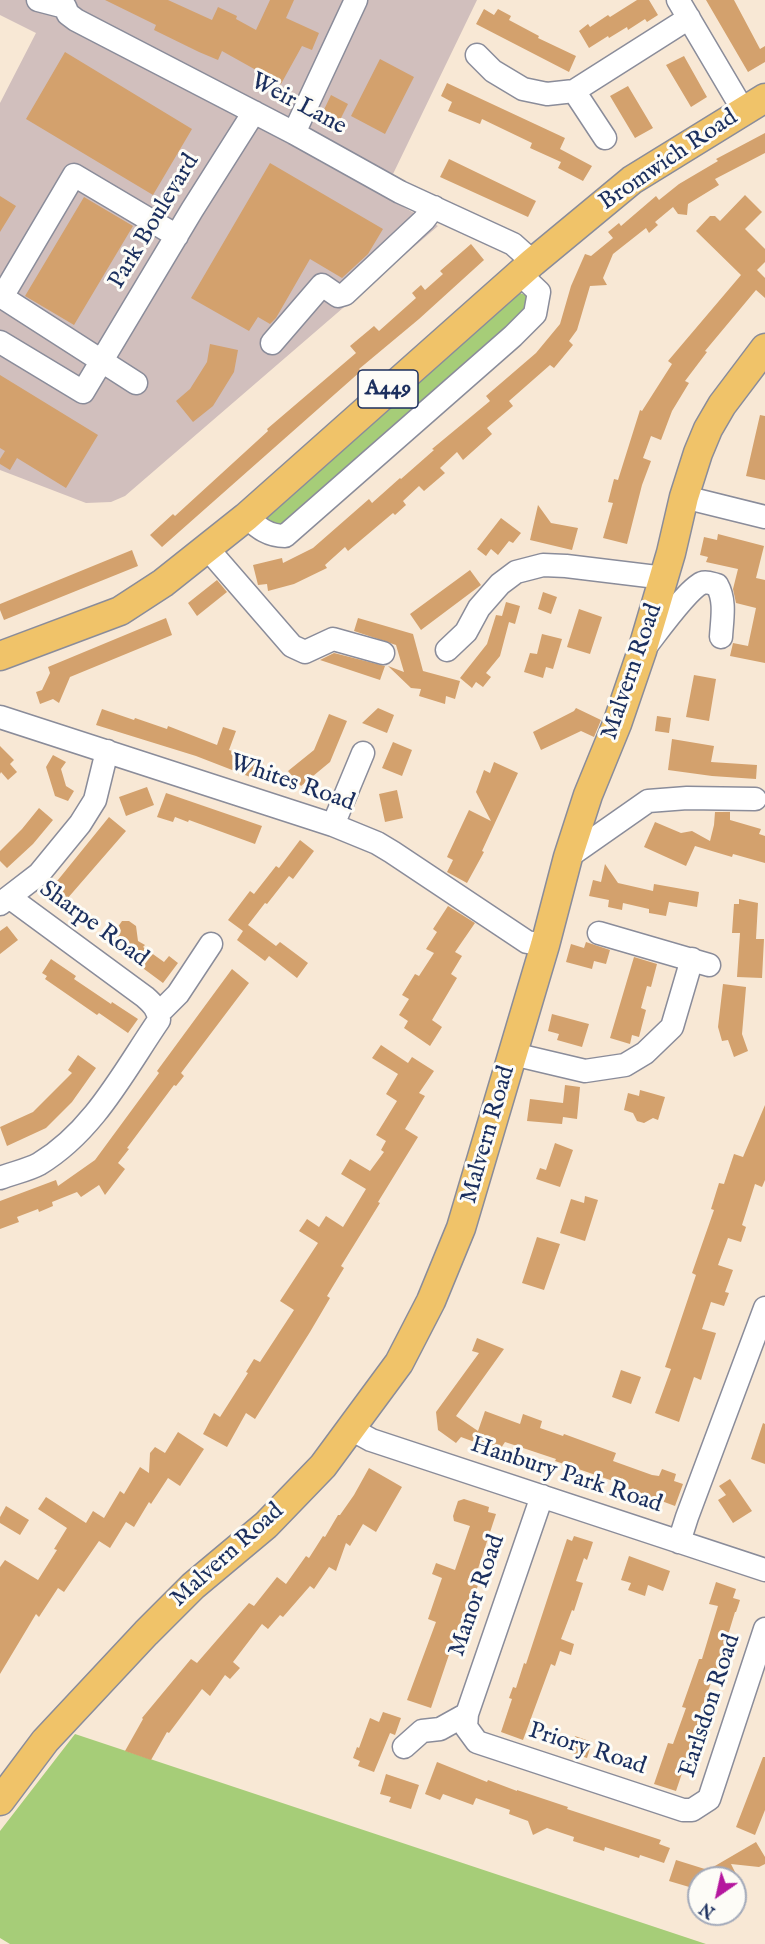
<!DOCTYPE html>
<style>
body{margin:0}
#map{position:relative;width:765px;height:1944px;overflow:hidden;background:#f8e8d5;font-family:"IM FELL English",serif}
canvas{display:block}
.north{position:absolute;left:687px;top:1866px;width:60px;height:60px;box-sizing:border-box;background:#fdfcf7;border:2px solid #a3aaba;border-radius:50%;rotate:214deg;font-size:16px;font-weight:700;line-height:24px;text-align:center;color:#1b2f5e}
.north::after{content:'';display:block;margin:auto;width:21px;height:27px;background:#b5179e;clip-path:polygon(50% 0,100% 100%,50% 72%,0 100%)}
</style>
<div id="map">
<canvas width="765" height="1944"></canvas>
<div class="north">N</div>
</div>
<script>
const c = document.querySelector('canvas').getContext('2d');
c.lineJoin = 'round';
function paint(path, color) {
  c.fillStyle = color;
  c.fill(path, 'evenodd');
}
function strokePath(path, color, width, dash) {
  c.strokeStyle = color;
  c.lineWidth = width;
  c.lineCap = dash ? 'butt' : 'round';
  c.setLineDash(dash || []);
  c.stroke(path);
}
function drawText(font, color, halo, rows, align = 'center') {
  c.font = font + ' "IM FELL English",serif';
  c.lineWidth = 6;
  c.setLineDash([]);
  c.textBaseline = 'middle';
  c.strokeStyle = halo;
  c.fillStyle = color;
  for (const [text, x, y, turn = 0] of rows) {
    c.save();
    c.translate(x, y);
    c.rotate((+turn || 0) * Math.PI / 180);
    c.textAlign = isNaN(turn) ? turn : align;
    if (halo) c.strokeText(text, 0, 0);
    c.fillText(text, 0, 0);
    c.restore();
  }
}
paint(new Path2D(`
 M0 0H477L393 174 330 142 319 161 438 226 125 496 111 502 86 503 0 470V103L36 33 0 15Z`), '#d1bfbd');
paint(new Path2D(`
 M520 293 528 296 526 312 412 416 277 528 267 523 266 516Z
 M75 1734 706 1944H10L0 1938V1831Z`), '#a6cd78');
paint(new Path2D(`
 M105 0H168L212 20 218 7 237 16 236 19 256 30 270 0H294L286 18 319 33 312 50 302 46 281 84 222 51 218 60 199 52 154 30 156 25Z
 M637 0H649L658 15 647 22 645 19 628 30 627 27 609 38 608 36 589 48 579 31 588 24 590 27 608 15 610 17Z
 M706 0H734L760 49 765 46V62L748 72Z
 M484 9 494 15 498 9 511 16 509 20 539 36 538 38 576 56 569 72 476 24Z
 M65 52 192 129 153 195 26 119Z
 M684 56 707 97 691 107 666 65Z
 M380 59 414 77 385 134 351 116Z
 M447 83 565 138 560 149 592 166 583 181 558 168 561 162 530 148 532 143 482 119 480 124 448 111 452 102 441 96Z
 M628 86 653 128 635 138 610 96Z
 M331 95 348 104 338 124 321 116Z
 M765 133V153L715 179 719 185 688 204 687 215 678 214 673 207 655 222 658 225 649 233 646 228 613 254 603 278 607 285 590 286 577 330 569 341 573 345 554 368 550 365 509 401 513 406 487 428 492 434 463 460 457 452 440 468 445 473 424 491 419 486 403 501 406 505 395 515 393 513 348 551 345 547 325 565 327 568 294 584 268 591 267 584 258 585 253 565 282 558 283 563 313 548 369 499 372 503 400 478 401 479 434 450 432 449 490 401 486 396 536 353 560 324 571 286 585 254 591 256 613 238 608 232 619 223 621 226 656 196 659 200 679 184 718 161 716 159Z
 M449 159 536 201 528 217 440 177Z
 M270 163 383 229 368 254 342 278 310 259 276 318 270 324 258 317 249 331 191 298Z
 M745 195 762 212 745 229 765 249V262L757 270 765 278V298L756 290 705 351 707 352 685 381 689 383 672 411 661 440 651 436 643 458 651 461 642 485 627 544 603 538 613 503 608 502 614 479 618 480 640 410 642 411 672 364 668 361 741 275 696 231 710 216H715L720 221Z
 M0 196 16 206 0 232Z
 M84 197 133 226 74 325 25 296Z
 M471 244 484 260 419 319 359 369 361 371 162 547 150 535 173 514 175 516 268 431 267 429 356 353 350 346 374 326 379 331 416 298 412 293 421 285 425 290 443 274 440 271Z
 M210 344 238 350 234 372 213 406 193 422 176 401 190 389 207 362Z
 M0 375 98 435 66 488 17 458 10 470 0 464V459L5 451 0 448Z
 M760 415 765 416V480L746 476Z
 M538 505 551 523 578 528 572 550 530 540Z
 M501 518 521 533 513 543 509 541 498 555 491 549 486 556 477 549Z
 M718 534 764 546 756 578 765 580V663L730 656 733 643 748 646 756 608 736 603 733 589 738 569 706 562 708 557 700 555 704 537 717 540Z
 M132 550 138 566 4 620 0 610V604Z
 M470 570 481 585 421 630 410 614Z
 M217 580 227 592 197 616 188 603Z
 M543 592 557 597 551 614 538 609Z
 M506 602 520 606 515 624 509 622 500 656 486 673 491 677 483 687 476 682 472 688 460 678 487 644 496 615 502 616Z
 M579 609 602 617 590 654 567 647Z
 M166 618 172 635 70 677 59 703 53 699 40 704 36 692 42 690 50 673 48 667Z
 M358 618 413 634 423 671 460 681 455 699 446 696 445 704 419 696 421 689 411 688 388 666 404 672 396 645 354 631Z
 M542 634 562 639 553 669 546 667 543 678 524 672 530 653 537 654Z
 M334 653 385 666 380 680 320 660Z
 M694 675 716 679 709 721 686 717Z
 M378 708 394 715 387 733 362 723Z
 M576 708 601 720 594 737 581 731 541 750 533 732 574 711Z
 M102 709 134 720 135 718 167 729 168 726 217 745 223 727 236 731 229 750 264 761 258 780 196 756 96 725Z
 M329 714 347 721 330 762 301 786 288 771 314 750Z
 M657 716 671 718 669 733 655 731Z
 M672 739 714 746 711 762 757 765 756 779 712 776 668 770Z
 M393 742 412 750 402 776 382 768Z
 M0 746 14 760 10 764 17 772 8 780 1 772 0 774Z
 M53 755 66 762 61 769 66 786 74 791 68 801 55 796 46 767Z
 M494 762 518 773 482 851 484 852 467 883 447 872 453 860 447 857 469 810 491 821 476 792 484 770 490 773Z
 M147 787 154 805 126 816 119 797Z
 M397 790 403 818 385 822 379 794Z
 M166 793 262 826 255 844 189 820 188 822 175 817 173 822 157 817Z
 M39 808 53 820 33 844 7 868 0 861V851L22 829Z
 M715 812H730V820L761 829 759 834 765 836V863L733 854 732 857 695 846 686 866 644 847 655 822 681 833 692 831 710 841 714 825Z
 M109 817 126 831 60 907 45 896Z
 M300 840 314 851 293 879 289 876 267 904 265 903 248 925 276 946 280 942 308 963 297 978 269 956 265 961 237 940 243 931 228 920 250 891 254 894 276 866 279 868Z
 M605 864 618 883 653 891 654 884 699 892 697 907 669 902 666 916 649 913V909L623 903 622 910 608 907 609 900 589 896 593 880 601 882Z
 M739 899 758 903 756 939H764L762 978 737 977 740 933H732L734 904H739Z
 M448 906 475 923 455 952 462 956 451 974 457 978 432 1020 442 1027 430 1046 404 1028 408 1021 399 1015 409 999 402 995 415 974 419 976 434 953 426 949 437 932 433 929Z
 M122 921H129L136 926 138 941 145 945 143 947 164 962 169 956 178 963 163 983 140 966 141 964 108 941Z
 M7 926 18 940 0 954V931Z
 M586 942 610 950 606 964 594 961 592 969 566 962 571 944 584 948Z
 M634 957 657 964 651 987 647 986 641 1008 646 1010 639 1037 632 1035 630 1044 610 1038Z
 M51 959 76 976 74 979 111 1004 112 1002 138 1019 128 1033 99 1013 97 1015 45 979 47 976 42 973Z
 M232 969 249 983 181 1073 184 1076 176 1086 174 1085 127 1148 129 1149 118 1163 125 1169 105 1195 99 1185 81 1197 77 1192 52 1202 53 1206 39 1212 38 1209 17 1217 19 1222 0 1229V1201L56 1180 58 1186 95 1160 159 1073 157 1071Z
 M723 984 746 987 742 1034 748 1051 734 1057 728 1040 722 1041 718 1027Z
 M552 1014 589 1024 582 1047 557 1040 559 1034 548 1031Z
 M381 1045 408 1063 412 1057 434 1071 419 1093 425 1096 405 1129 418 1137 378 1202 380 1203 341 1266 344 1268 327 1296 330 1298 310 1332 255 1419 246 1413 227 1447 203 1434 214 1413 220 1417 248 1373 246 1372 254 1359 260 1362 294 1310 280 1301 318 1243 299 1231 307 1219 319 1227 326 1216 343 1227 366 1189 341 1174 350 1159 370 1171 384 1152 381 1150 386 1141 376 1135 397 1101 386 1094 398 1074 372 1058Z
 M78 1055 96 1068 72 1102 46 1128 7 1146 0 1127 33 1112 72 1073 68 1070Z
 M565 1085 580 1087 577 1119 563 1117 562 1124 527 1121 530 1099 563 1103Z
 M640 1090 665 1097 658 1120 653 1118 644 1123 637 1121 633 1113 624 1110 628 1093 639 1096Z
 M765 1105V1180L762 1187 755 1184 742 1225 746 1227 741 1242 728 1238 718 1265 733 1270 725 1292 729 1293 724 1306 711 1302 702 1329 716 1333 701 1380 694 1377 679 1422 655 1413 671 1369 665 1367 696 1275 692 1273 714 1210 711 1209 719 1183 724 1184 734 1154 743 1157Z
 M555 1143 573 1150 560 1187 536 1179 540 1168 546 1170Z
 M585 1196 598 1200 585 1241 560 1233 571 1199 584 1203Z
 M537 1237 560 1244 544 1290 522 1283Z
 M477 1338 504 1349 456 1416 478 1431 485 1411 520 1424 523 1414 542 1421 540 1428 563 1436 564 1434 616 1453 613 1461 652 1475 659 1476 662 1469 676 1474 674 1481 683 1484 675 1506 616 1484V1482L555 1461 556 1459 505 1442 499 1451 461 1437 456 1443 438 1430 436 1412 479 1353 472 1351Z
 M621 1370 641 1377 631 1404 612 1397Z
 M763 1423 765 1424V1464L751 1459Z
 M178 1432 204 1449 180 1486 168 1478 151 1504 149 1502 134 1527 126 1522 110 1548 99 1541 64 1592 58 1588 39 1617 36 1614 0 1674V1567L5 1560 38 1580 57 1550 54 1549 67 1528 38 1509 46 1497 86 1523 93 1511 104 1518 120 1491 124 1494 140 1467 149 1473 150 1453 155 1447 165 1453Z
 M369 1468 402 1487 376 1532 363 1524 350 1546 346 1543 336 1571 329 1567 314 1589 310 1586 283 1617 280 1615 268 1629 262 1624 233 1662 240 1668 230 1679 225 1675 210 1696 202 1689 169 1733 167 1732 151 1760 125 1751 143 1719 142 1718 191 1659 197 1663 249 1603 254 1606 277 1577 286 1584 306 1556 309 1558 323 1536 325 1537 338 1515H340L354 1495Z
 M730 1479 752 1511 733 1523 718 1500 726 1495 719 1486Z
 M464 1499 489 1507 488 1512 496 1514 475 1578 480 1580 476 1591 473 1590 460 1626 459 1625 431 1708 407 1700 436 1622 428 1619 442 1578 432 1574 436 1563 455 1570 470 1526 454 1521 453 1516 458 1501Z
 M6 1506 29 1520 20 1535 0 1523V1517Z
 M574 1536 593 1542 587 1560 584 1558 576 1581 583 1583 574 1611 572 1610 561 1639 574 1644 571 1655 560 1651 555 1666 551 1664 523 1740 501 1732 512 1699 509 1698 513 1687 516 1688 524 1663 526 1664 567 1539 572 1541Z
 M629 1556 670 1571 663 1591 648 1585 645 1596 628 1590 631 1583 621 1580Z
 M716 1582 736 1589 733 1598 740 1600 736 1612H735L714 1681 712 1680 699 1716 701 1717 676 1791 654 1784 668 1743 673 1744 686 1708 682 1707 699 1659H702L718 1606 709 1604Z
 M383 1712 401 1718 395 1735 390 1733 374 1772 358 1766 360 1761 353 1758 357 1747 359 1748 370 1718 379 1722Z
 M575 1736 592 1742 587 1758 569 1752Z
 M763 1757H765V1810L755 1835 736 1827Z
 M437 1762 487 1782 488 1780 517 1791V1790L568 1807 567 1809 661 1840 659 1844 670 1848 664 1863 640 1855 639 1858 605 1847 604 1851 573 1841 574 1837 547 1828 533 1835 528 1821 509 1814 510 1810 476 1798 473 1805 443 1794 440 1800 425 1794Z
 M386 1774 419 1785 411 1809 389 1802 391 1797 380 1794Z
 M756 1842 765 1857V1864L759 1867 731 1864 738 1878H699L696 1889 669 1881 676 1860 708 1870Z`), '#d3a16d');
const minor = new Path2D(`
 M38 0 65 7 68 14 76 20 294 133 400 192 513 244 533 262
 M678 0 743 110
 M477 55 493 71 523 89 547 94 574 91 689 18
 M574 91 605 138
 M294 133 356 0
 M0 342 83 392 192 210 254 112
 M272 343 322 285 338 296 345 294 424 220 434 207
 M136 383 2 297 74 175 177 236
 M684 497 765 517
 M246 517C259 528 268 536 285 536L513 336 535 314 539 292 520 274
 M207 548 292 646 305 652 333 639 383 653
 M647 645C658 631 688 589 702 583 707 581 712 584 717 585 726 601 722 619 721 637
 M447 650 466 632 479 608 500 584 516 572 543 565 566 566 665 578
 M0 717 333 825 377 843 392 852 527 942 545 945
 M333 825 363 753
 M568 857 648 801 687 798 755 799
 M0 904 39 874 80 824 95 800 107 751
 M599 933 709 965
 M159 1013 178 994 211 944
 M513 1054 585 1071 625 1065 645 1053 672 1027 692 959
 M0 1178C13 1173 28 1170 39 1164 94 1131 124 1071 159 1020 158 1009 153 1004 145 997L9 897
 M351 1429 371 1440 765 1570
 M542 1496 467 1714 466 1727 477 1742 683 1810H692L709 1799 765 1629
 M679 1542 687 1517 765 1308
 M404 1747 422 1731 440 1729 467 1714`);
const major = new Path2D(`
 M0 656 120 611 163 583 246 517 533 262 632 180 765 98
 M0 1801 45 1741 146 1633 193 1586 266 1525 323 1466 399 1363 431 1301 461 1228 545 945 568 857 588 795 617 724 642 651 671 553 684 497 698 453 708 429 722 405 765 348`);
strokePath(minor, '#8a8c9a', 25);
strokePath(major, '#8a8c9a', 31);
strokePath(minor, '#fff', 22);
strokePath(major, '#f0c369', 28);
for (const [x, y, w] of [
 [388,389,60]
]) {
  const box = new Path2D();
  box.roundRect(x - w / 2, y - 19, w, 38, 4.5);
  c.fillStyle = '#fdfcf7';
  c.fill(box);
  strokePath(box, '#1b2f5e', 1.5);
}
drawText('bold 22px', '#1b2f5e', null, [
 ["A449",388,389]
]);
drawText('24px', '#1b2f5e', '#fdfcf7', [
 ["Weir Lane",298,105,28],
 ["Bromwich Road",669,161,-34],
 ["Park Boulevard",155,222,-59],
 ["Malvern Road",633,672,-71],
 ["Whites Road",292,784,19],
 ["Sharpe Road",93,925,36],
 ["Malvern Road",489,1135,-74],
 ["Hanbury Park Road",566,1476,18],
 ["Malvern Road",228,1556,-42],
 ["Manor Road",478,1596,-71],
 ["Earlsdon Road",711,1706,-72],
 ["Priory Road",587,1750,18]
]);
</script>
